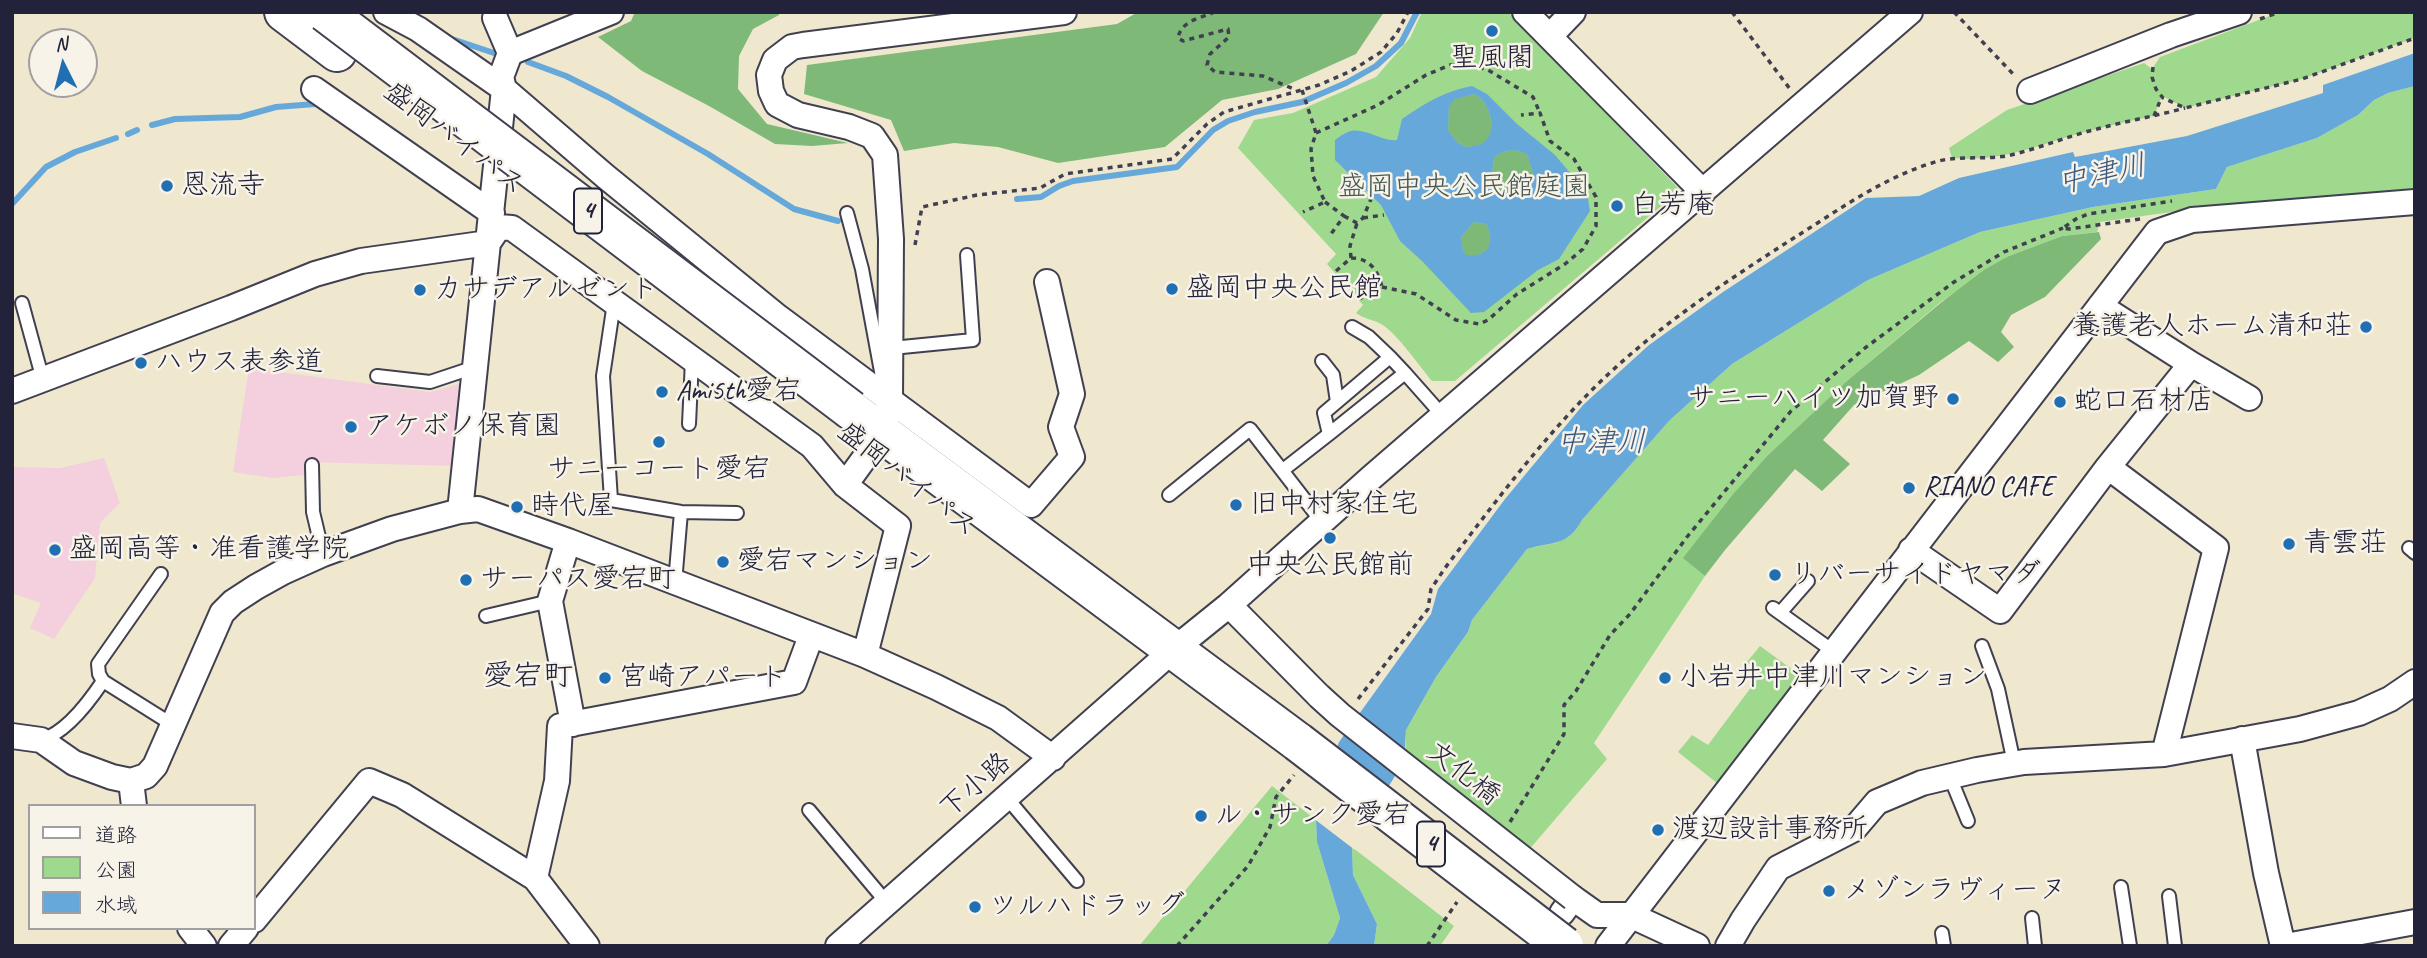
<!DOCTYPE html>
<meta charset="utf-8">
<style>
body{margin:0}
#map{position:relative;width:2427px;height:958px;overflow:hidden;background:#efe8ce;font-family:Caveat,"Klee One",sans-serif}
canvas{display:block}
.frame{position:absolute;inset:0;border:14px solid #22223b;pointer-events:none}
.legend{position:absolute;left:28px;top:804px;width:228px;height:126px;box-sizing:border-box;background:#f7f3e8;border:2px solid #a29fa3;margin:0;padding:9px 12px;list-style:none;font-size:21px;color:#22223b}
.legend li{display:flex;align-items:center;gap:14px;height:35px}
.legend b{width:35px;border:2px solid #a29fa3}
.north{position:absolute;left:28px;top:28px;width:70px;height:70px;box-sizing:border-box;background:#f7f3e8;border:2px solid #a29fa3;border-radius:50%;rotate:354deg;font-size:19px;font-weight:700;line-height:28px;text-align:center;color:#22223b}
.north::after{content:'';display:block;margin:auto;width:24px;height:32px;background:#1f6fb2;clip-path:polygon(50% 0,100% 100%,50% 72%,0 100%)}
</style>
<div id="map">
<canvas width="2427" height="958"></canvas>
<div class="frame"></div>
<ul class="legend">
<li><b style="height:9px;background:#fff"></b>道路</li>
<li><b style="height:19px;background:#9ed98d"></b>公園</li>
<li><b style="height:19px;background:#67a8da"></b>水域</li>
</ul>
<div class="north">N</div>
</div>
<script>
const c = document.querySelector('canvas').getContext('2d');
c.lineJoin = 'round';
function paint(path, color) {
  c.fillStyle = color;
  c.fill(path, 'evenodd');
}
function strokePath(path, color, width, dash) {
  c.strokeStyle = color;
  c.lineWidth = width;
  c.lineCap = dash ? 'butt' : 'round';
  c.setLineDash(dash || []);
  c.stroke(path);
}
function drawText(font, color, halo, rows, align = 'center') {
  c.font = font + ' Caveat,"Klee One",sans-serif';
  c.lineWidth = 5;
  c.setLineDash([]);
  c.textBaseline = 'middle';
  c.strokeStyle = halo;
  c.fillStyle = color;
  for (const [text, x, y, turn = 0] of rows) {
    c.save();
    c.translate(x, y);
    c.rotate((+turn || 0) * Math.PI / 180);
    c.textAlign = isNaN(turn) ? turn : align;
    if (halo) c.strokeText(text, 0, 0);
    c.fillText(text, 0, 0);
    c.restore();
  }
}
paint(new Path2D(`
 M249 368 430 392 466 382 457 466 305 462 304 475 272 478 233 472Z
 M104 458 120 503 100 523 95 578 54 639 30 628 41 603 12 593V467L60 468Z`), '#f4cfdd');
paint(new Path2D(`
 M1422 12H1508L1680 190 1455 381H1432C1420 367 1396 332 1381 324 1372 319 1364 319 1356 313L1363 305 1327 264 1336 254 1238 148 1254 120 1293 113 1376 77 1410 38Z
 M2280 12H2415V38L2302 79 2185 108 2162 96 2154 116C2124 122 2094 129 2064 138 2026 150 1993 162 1952 158L1949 148 2007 110 2144 63 2152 69 2160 57Z
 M2415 86V192L2214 206 2100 222 2097 232 2062 236 2009 256 1942 301 1848 380 1767 456 1733 494 1684 558 1705 576 1594 743 1607 759 1527 852 1405 756 1406 730 1436 677 1468 632 1472 620 1527 549C1553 542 1567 546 1582 520L1669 421 1732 364 1868 280 1980 232 2093 207 2216 189 2227 167 2317 138 2358 115 2374 100 2388 93Z
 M1760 646 1800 675 1717 783 1678 752 1692 735 1708 745 1761 674 1747 662Z
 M1272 786 1316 820 1317 842 1340 918 1334 935 1326 946H1139Z
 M1352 847 1454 926 1440 946H1374L1377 924 1353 875Z`), '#9ed98d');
paint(new Path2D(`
 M635 12H779V15L753 29 739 56 738 89 767 124 848 143 812 146 775 144 709 106 642 71 598 37 631 21Z
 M1138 12H1384L1356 54 1278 89 1222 100 1165 147 1058 163 998 147 954 143 904 151 891 120 804 94 807 65 1117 24Z
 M1474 94C1490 100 1499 133 1483 144 1479 146 1471 146 1466 147L1457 142 1448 130 1449 106 1454 99Z
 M1514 150 1527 154 1534 176C1522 192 1514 197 1494 190L1491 181 1494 158 1502 152Z
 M1474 222 1486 224C1496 243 1489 257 1466 256L1463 250 1461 237Z
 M2099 232 2101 239 2045 297 2011 315 2001 332 2014 347 1998 362 1969 341 1919 375 1854 405 1823 440 1850 464 1822 491 1795 469 1725 550 1705 576 1683 558 1733 494 1767 456 1848 380 1943 301 1984 270 2009 256 2062 236Z`), '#7eb978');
paint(new Path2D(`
 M2415 53V86L2388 93 2374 100 2358 115 2317 138 2227 167 2216 189 2093 207 1980 232 1868 280 1732 364 1669 421 1582 520C1567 547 1553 541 1527 549L1472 620 1468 632 1436 677 1406 730 1404 761 1352 847 1353 875 1377 924 1374 946H1326L1334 935 1340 918 1317 842 1316 820 1326 779 1339 742 1431 614 1438 589 1505 499 1583 405 1649 345 1723 292 1866 198 1919 196 1959 178 2073 152 2075 157 2187 136 2323 93V85Z
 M1472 86 1487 94 1517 124 1555 155 1587 193 1590 211 1559 259 1538 270 1484 312 1471 313 1423 262 1400 241 1381 205 1335 160V140C1339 137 1346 132 1351 131 1367 128 1381 142 1397 140L1402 119C1424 104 1444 91 1472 86ZM1474 94C1490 100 1499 133 1483 143 1479 146 1471 146 1466 147L1457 142 1448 130 1449 106 1455 99ZM1514 150 1527 154 1534 176C1522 192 1514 197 1494 190L1491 181 1494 158 1502 152ZM1474 222 1486 224C1496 243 1488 258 1466 255L1463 250 1461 237Z`), '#67a8da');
paint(new Path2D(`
 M1334 745 1392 788 1360 834 1355 850 1313 818 1323 778Z`), '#efe8ce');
strokePath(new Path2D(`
 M449 38 497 54
 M528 62 566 76 608 97 708 154 794 209 838 221
 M152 125 175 119 240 117 276 107 315 104
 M128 134 137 130
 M1017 199 1041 197 1059 186 1073 181 1177 167 1213 130 1228 121 1255 112 1302 102 1346 83 1376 66 1401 43 1417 12
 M12 204 46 167 75 152 116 138`), '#67a8da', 6);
const lane = new Path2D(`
 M847 213 862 269 882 377
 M22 303 43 380
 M614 303 603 376 611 500 681 512 737 513
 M1352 327 1369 337 1390 357
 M892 348 973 340 967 255
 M1322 361 1333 375 1337 402
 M377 376 430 382 475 367
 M689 424 692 360
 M1329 434 1405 373 1443 416
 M312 465 313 512 323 554
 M1283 470 1329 434 1324 413 1390 357 1405 373
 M1169 495 1250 429 1322 522
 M2409 548 2415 553
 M675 583 681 512
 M1773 608 1833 651
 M1780 613 1808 581
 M486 616 550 601
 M1982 646 1998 689 2014 763
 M103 681 99 674 98 664 161 574
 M41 740C66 733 89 702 103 681L173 725
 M1950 777 1968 821
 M1007 798 1077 881
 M809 810 887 903
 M2121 887 2130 946
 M2169 896 2175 946
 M2032 918 2035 946
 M1942 933 1944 946`);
const street = new Path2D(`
 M386 12 418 29 504 89
 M1525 12 1703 192
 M495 18 510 53
 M1550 36 1573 12
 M314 89 492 213
 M504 89 501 77 510 53 611 12
 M2030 91 2171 35 2239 12
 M2191 364 2249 398
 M12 391 231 308 315 274 361 261 488 243 499 227 512 228 812 446 845 485 898 526 865 655
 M2108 467 2216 548 2164 754
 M845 485 882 434 890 400 891 239 885 155 872 136 849 127 798 115 777 104 771 91 769 75 775 60 792 47 803 45 1064 12
 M460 511 504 89 605 176 778 317 1031 505 1072 457 1061 427 1072 394 1047 282
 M568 541 550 601 573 724
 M1911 550 2000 611 2108 467 2191 364 2100 306
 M1229 605 1319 696
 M12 736 41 740 74 763 112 777 131 781 146 776 155 766 222 613 233 602 256 587 283 572 323 554 392 529 460 511 478 509 568 541 865 655 936 687 998 718 1053 758
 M2242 739 2266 873 2283 946
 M131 781 134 806
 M535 878 557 781 560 726 794 682 811 636
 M1562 913 1573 898 1597 915H1630L1697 946
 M254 920 369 781 402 795 535 878 587 946
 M190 928 204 946
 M231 946 246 928
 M838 946 1172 651 1229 605 1372 477 1910 12
 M1608 946 2157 232 2192 220 2415 202
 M1728 946 1743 920 1778 868 1854 829 1877 802 1922 783 1977 770 2024 762 2164 754 2300 729 2359 713 2390 699 2415 682
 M2286 946 2415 922`);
const highway = new Path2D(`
 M284 12 337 52
 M851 410 1298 742`);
strokePath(lane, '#414051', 16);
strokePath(street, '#414051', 28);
strokePath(highway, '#414051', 42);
strokePath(new Path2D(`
 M1215 12C1200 18 1181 21 1178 38L1183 41 1228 29 1229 37 1210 54 1207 65 1215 72 1263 76 1296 90
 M1732 12 1790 89
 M1954 12 2015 76
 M2260 19 2280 12
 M2153 67 2152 77 2156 89 2163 98 2185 108 2302 79 2415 38
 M1302 90 1316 133 1311 149 1313 176 1325 202 1303 212
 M2154 116 2162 96
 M1316 133 1378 105 1426 75 1450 65 1467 64 1488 70 1533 97 1540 113
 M1325 202 1344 216 1331 234
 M1344 216 1357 223 1363 218 1371 199
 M1363 218 1384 215
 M2140 219 2069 229 2063 228 2076 219 2088 214 2172 201
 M915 245 922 207 977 195 1040 188 1065 174 1172 159 1207 124 1224 112 1319 85 1351 71 1381 52 1397 33 1408 12
 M1351 258C1370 258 1378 271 1382 287H1373L1360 299
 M1336 271 1351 258 1350 246 1357 223
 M1382 287 1416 294 1456 320 1479 324 1488 320 1517 294 1565 264 1583 249 1596 226V197L1574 159 1550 141 1540 113 1521 115
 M1358 699 1428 609 1431 589 1445 568C1493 505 1541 440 1597 385 1656 327 1728 280 1797 236 1840 209 1883 178 1932 163 1957 154 1985 161 2011 155 2040 148 2068 136 2097 129 2126 121 2156 116 2185 108
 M1510 822 1564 734V705L1576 691 1610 635 1630 614 1687 537 1791 411 1865 348 1954 282 2004 252 2063 228
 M1177 946 1248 866 1270 827 1276 797 1294 775
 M1427 946 1457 902`), '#414051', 3.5, [5, 5]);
strokePath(lane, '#fff', 12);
strokePath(street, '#fff', 24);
strokePath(highway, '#fff', 38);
const streetBridge = new Path2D(`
 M1319 696 1340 715 1573 898`);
const highwayBridge = new Path2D(`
 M325 12 851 410
 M1298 742 1564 946`);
strokePath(streetBridge, '#414051', 28, []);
strokePath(highwayBridge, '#414051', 42, []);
strokePath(streetBridge, '#fff', 24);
strokePath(highwayBridge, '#fff', 38);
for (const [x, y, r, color] of [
 [1492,31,7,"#1f6fb2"],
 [167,186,7,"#1f6fb2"],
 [1617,206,7,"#1f6fb2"],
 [1172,289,7,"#1f6fb2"],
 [420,290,7,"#1f6fb2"],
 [2366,327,7,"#1f6fb2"],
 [141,363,7,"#1f6fb2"],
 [662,392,7,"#1f6fb2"],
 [1953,399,7,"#1f6fb2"],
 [2060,402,7,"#1f6fb2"],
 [351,427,7,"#1f6fb2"],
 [659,442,7,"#1f6fb2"],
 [1909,488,7,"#1f6fb2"],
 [1236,505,7,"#1f6fb2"],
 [517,507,7,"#1f6fb2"],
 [1330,538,7,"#1f6fb2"],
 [2289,544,7,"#1f6fb2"],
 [55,550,7,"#1f6fb2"],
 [723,562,7,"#1f6fb2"],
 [1775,575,7,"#1f6fb2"],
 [466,580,7,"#1f6fb2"],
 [605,678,7,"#1f6fb2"],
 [1665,678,7,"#1f6fb2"],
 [1201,816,7,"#1f6fb2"],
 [1658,830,7,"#1f6fb2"],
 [1829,891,7,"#1f6fb2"],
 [975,907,7,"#1f6fb2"]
]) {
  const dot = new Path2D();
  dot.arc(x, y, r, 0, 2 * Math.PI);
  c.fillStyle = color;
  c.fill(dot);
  strokePath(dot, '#f7f3e8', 2.5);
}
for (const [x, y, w] of [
 [588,211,28],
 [1431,844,28]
]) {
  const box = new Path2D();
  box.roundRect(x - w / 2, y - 22.5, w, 45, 5);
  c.fillStyle = '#f7f3e8';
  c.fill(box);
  strokePath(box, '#22223b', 2);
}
drawText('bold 26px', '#22223b', null, [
 ["4",588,211],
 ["4",1431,844]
]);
drawText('28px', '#22223b', '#f7f3e8', [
 ["聖風閣",1492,59,"center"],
 ["恩流寺",181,186],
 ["白芳庵",1631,206],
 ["盛岡中央公民館",1186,289],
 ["カサデアルゼント",434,290],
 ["養護老人ホーム清和荘",2352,327,"right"],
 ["ハウス表参道",155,363],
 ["Ami5th愛宕",676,392],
 ["サニーハイツ加賀野",1939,399,"right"],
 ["蛇口石材店",2074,402],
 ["アケボノ保育園",365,427],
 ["サニーコート愛宕",659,470,"center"],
 ["RIANO CAFE",1923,488],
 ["旧中村家住宅",1250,505],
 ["時代屋",531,507],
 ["青雲荘",2303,544],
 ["盛岡高等・准看護学院",69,550],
 ["愛宕マンション",737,562],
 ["中央公民館前",1330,566,"center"],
 ["リバーサイドヤマダ",1789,575],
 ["サーパス愛宕町",480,580],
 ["宮崎アパート",619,678],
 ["小岩井中津川マンション",1679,678],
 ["ル・サンク愛宕",1215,816],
 ["渡辺設計事務所",1672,830],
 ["メゾンラヴィーヌ",1843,891],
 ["ツルハドラッグ",989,907]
], 'left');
drawText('28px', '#22223b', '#f7f3e8', [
 ["盛岡バイパス",454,139,37],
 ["盛岡バイパス",907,480,38],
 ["文化橋",1463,774,38],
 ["下小路",976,786,-41]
]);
drawText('28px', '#475954', '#f7f3e8', [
 ["盛岡中央公民館庭園",1464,188]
]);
drawText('italic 30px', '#3e587b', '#f7f3e8', [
 ["中津川",2102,175,-12],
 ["中津川",1601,443]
]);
drawText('30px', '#22223b', '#f7f3e8', [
 ["愛宕町",528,677]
]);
</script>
